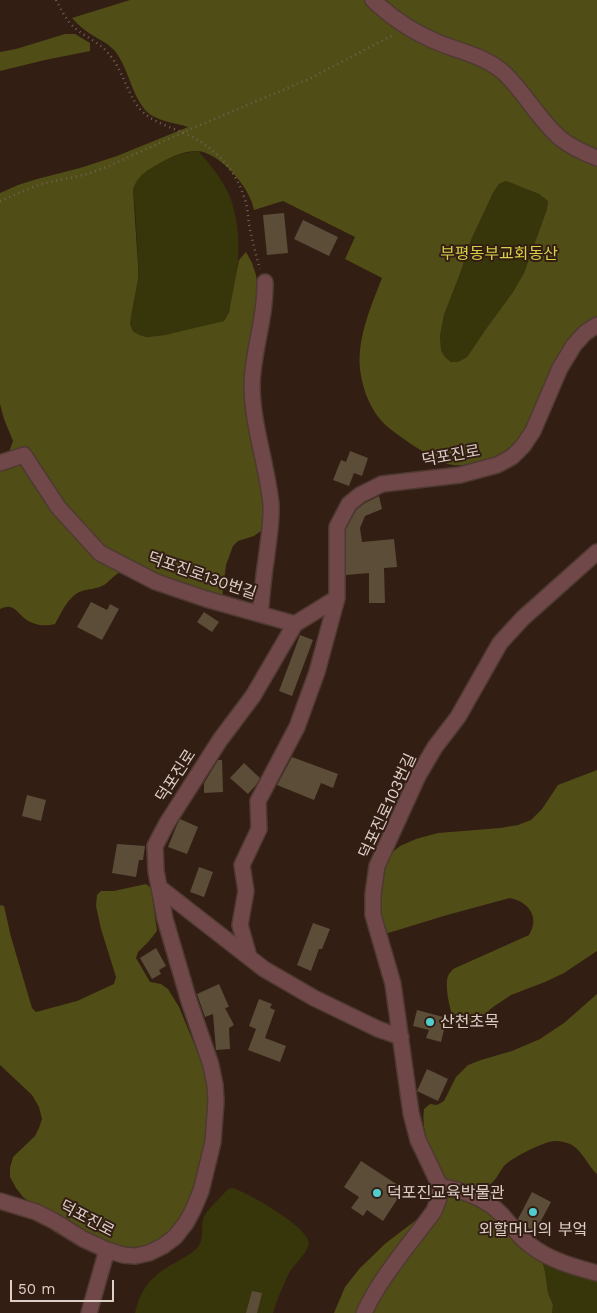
<!DOCTYPE html>
<meta charset="utf-8">
<style>
body{margin:0}
#map{position:relative;width:597px;height:1313px;overflow:hidden;background:#331e14;font-family:"Work Sans",sans-serif}
canvas{display:block}
.scale{position:absolute;left:10px;top:1280px;width:104px;height:22px;box-sizing:border-box;border:2px solid #ddcec7;border-top:0;padding-left:6px;font-size:15px;line-height:18px;white-space:nowrap;color:#ddcec7;-webkit-text-stroke:4px #331e14;paint-order:stroke}
</style>
<div id="map">
<canvas width="597" height="1313"></canvas>
<div class="scale">50 m</div>
</div>
<script>
const c = document.querySelector('canvas').getContext('2d');
c.lineJoin = 'round';
function paint(path, color) {
  c.fillStyle = color;
  c.fill(path, 'evenodd');
}
function strokePath(path, color, width, dash) {
  c.strokeStyle = color;
  c.lineWidth = width;
  c.lineCap = dash ? 'butt' : 'round';
  c.setLineDash(dash || []);
  c.stroke(path);
}
function drawText(font, color, halo, rows, align = 'center') {
  c.font = font + ' "Work Sans","Noto Sans KR",sans-serif';
  c.lineWidth = 4;
  c.setLineDash([]);
  c.textBaseline = 'middle';
  c.strokeStyle = halo;
  c.fillStyle = color;
  for (const [text, x, y, turn = 0] of rows) {
    c.save();
    c.translate(x, y);
    c.rotate((+turn || 0) * Math.PI / 180);
    c.textAlign = isNaN(turn) ? turn : align;
    if (halo) c.strokeText(text, 0, 0);
    c.fillText(text, 0, 0);
    c.restore();
  }
}
paint(new Path2D(`
 M198 151C212 166 228 186 233 206 240 231 240 259 235 284 232 297 231 309 224 321 207 325 153 342 138 335 134 332 131 328 130 323 129 307 136 292 138 278 139 265 137 252 137 239 136 223 135 206 133 190 134 186 135 182 138 179 151 163 178 153 198 151Z
 M506 181 539 194 548 200 547 209 524 273 513 292 486 329 467 357 458 362H451L445 357 441 350 440 336 444 315 461 271 471 240 493 193 499 184Z
 M233 1188C248 1193 311 1228 309 1244 307 1253 294 1265 289 1273 283 1286 277 1299 273 1313H135C142 1285 153 1275 178 1261 184 1257 192 1254 197 1248 206 1238 199 1224 205 1215 210 1207 222 1196 228 1189Z
 M536 1255 597 1277V1313H552L553 1305 548 1293 545 1272 543 1263Z`), '#37350a');
paint(new Path2D(`
 M130 0H597V318L586 324C571 347 556 371 542 395 532 412 526 432 511 446 497 459 467 469 448 464 435 460 422 451 411 444 400 436 387 428 379 418 368 404 362 386 360 369 357 338 371 306 382 278L345 259 355 237 283 201 254 210C253 206 252 202 250 198 243 181 217 151 196 151 184 151 171 157 160 163 146 171 138 175 133 190L138 265V279L131 316 130 324 133 331 139 335 147 337 165 335 224 321 229 312 239 260 246 252 252 263 256 275 259 295 255 330 262 479 266 522 261 531 254 536 238 541 233 546 226 565 222 597 121 572C113 575 109 583 102 586 96 589 89 589 82 591 68 596 62 612 55 624 44 627 33 625 24 618 15 610 13 603 0 609V459L9 452 13 441 4 419 0 404V193L18 185 37 179 80 168 117 156 188 127C176 123 162 122 151 115 133 103 129 68 115 51 108 43 98 39 89 33 83 29 77 24 72 18ZM506 181 539 194 548 201 547 209 524 273 513 292 486 329 467 357 458 362H451L445 357 441 350 440 336 444 315 461 271 471 240 493 193 499 184Z
 M65 34H75L90 43V51L45 60 0 71V52L16 49Z
 M597 770V951L564 973 545 982 511 995 493 1007 479 1019 466 1024 456 1025C451 1015 444 987 448 976 449 973 452 971 453 969L529 935C540 917 529 902 510 898L447 915 385 934 378 911 381 875 389 855 400 846 416 839 438 833 500 828 518 825 531 820 542 809 558 785Z
 M146 884 151 888 157 931 149 941 138 952 136 958 150 982 161 984 168 989 179 1007 203 1065 208 1081 210 1094 209 1137 192 1201 171 1231 156 1243 137 1249H121L103 1243 36 1206 23 1197 16 1188 10 1177V1168L13 1157 35 1136 39 1128 42 1119 39 1107 32 1095 0 1065V905L4 906 11 937 32 1008 36 1012 77 1001 114 984 116 977 101 929 96 906 97 895 101 891H114Z
 M597 994V1174C583 1161 581 1141 555 1141 545 1141 511 1158 504 1166 499 1172 495 1183 487 1186 477 1190 460 1187 450 1182 444 1178 439 1170 436 1164 429 1146 421 1129 424 1109L430 1104 437 1105 444 1101 456 1077 468 1065 481 1060 512 1051 540 1039 564 1023Z
 M458 1194 491 1212 543 1263 545 1272 548 1293 553 1305 552 1313H334L345 1287 360 1268 386 1243 411 1224 450 1195Z`), '#504d16');
paint(new Path2D(`
 M284 213 288 253 267 255 263 215Z
 M303 220 338 237 329 256 294 239Z
 M350 451 368 458 362 476 354 473 349 486 333 480 341 460 346 462Z
 M379 496 382 509 365 516 360 528 362 542 394 539 397 567 384 568 385 603H369V573L346 575V529L356 510 365 503Z
 M91 602 107 610 110 604 119 609 102 640 77 627Z
 M204 612 219 622 212 632 197 622Z
 M300 635 313 640 292 696 279 691Z
 M292 757 338 774 333 788 321 783 314 800 277 785Z
 M218 760H222L223 792 204 793V783Z
 M244 763 260 778 256 785 248 794 230 778Z
 M27 795 46 800 41 821 22 816Z
 M180 819 198 827 187 854 168 847 176 827Z
 M117 844 145 846 143 860H139L136 877 112 873Z
 M199 867 213 872 204 897 190 892Z
 M313 923 330 929 322 949H319L311 971 297 965Z
 M156 948 166 966 159 970 161 974 152 979 140 958Z
 M219 984 229 1007 225 1008 234 1025 229 1028 230 1049 216 1050 213 1014 205 1017 197 994Z
 M259 999 272 1004 270 1008 275 1010 265 1038 286 1046 280 1062 248 1050 256 1029 249 1026Z
 M417 1010 447 1018 441 1042 426 1038 429 1030 413 1026Z
 M427 1069 448 1079 438 1101 417 1091Z
 M361 1161 404 1189 383 1221 367 1210 363 1216 351 1208 359 1197 344 1187Z
 M532 1192 551 1202 535 1232 523 1225 518 1219Z
 M252 1291 262 1293 257 1313H246Z`), '#5b4d38');
const minor = new Path2D(`
 M373 0C392 18 413 32 437 42 458 51 485 56 503 72 524 91 538 119 560 138 571 147 584 153 597 158
 M0 463 24 455 58 507 100 553 156 582 206 599 295 624
 M260 614C262 596 263 579 266 561 268 542 272 524 271 504 267 464 252 425 252 384 253 350 266 317 265 282
 M160 888 264 969 314 998 378 1029 401 1037
 M249 957 240 925 246 891 242 865 259 829 258 801 297 727 317 672 337 598
 M440 1186C463 1191 485 1197 502 1215 511 1225 519 1237 530 1245 549 1260 574 1267 597 1273
 M0 1201 36 1212 54 1221 83 1239 107 1250 123 1255 135 1256 149 1253 163 1246 175 1237 186 1223 193 1210 201 1191 213 1142 216 1101 215 1085 211 1065 189 1001 165 919 156 871 155 846 167 823 220 740 253 696 295 624 337 598V527L349 504 360 495 382 484 460 475 497 465 512 457 523 446 533 431 560 368 574 345 585 333 597 325
 M89 1313 107 1250
 M364 1313C381 1276 410 1244 434 1211L439 1198 440 1186 418 1140 411 1113 393 984 373 915V894L377 866 418 776 435 747 458 717 500 643 523 618 597 552`);
strokePath(minor, '#4e3a31', 18);
strokePath(new Path2D(`
 M56 0C61 9 67 22 75 28 85 37 99 42 108 53 124 70 128 100 145 114 158 125 181 130 196 139 221 153 238 175 246 203 248 210 248 218 249 225 252 240 256 255 260 269
 M0 201 41 184 88 174 109 166 184 132 311 78 393 35`), '#746158', 2.5, [1, 4]);
strokePath(minor, '#714849', 15);
for (const [x, y, r, color] of [
 [430,1022,5,"#52cdcd"],
 [377,1193,5,"#52cdcd"],
 [533,1212,5,"#52cdcd"]
]) {
  const dot = new Path2D();
  dot.arc(x, y, r, 0, 2 * Math.PI);
  c.fillStyle = color;
  c.fill(dot);
  strokePath(dot, '#331e14', 2);
}
drawText('16px', '#d8d148', '#331e14', [
 ["부평동부교회동산",499,254]
]);
drawText('16px', '#ddcec7', '#331e14', [
 ["덕포진로",451,456,-10],
 ["덕포진로130번길",202,576,19],
 ["덕포진로",176,776,-57],
 ["덕포진로103번길",388,806,-65],
 ["덕포진로",87,1219,28]
]);
drawText('16px', '#ddcec7', '#331e14', [
 ["산천초목",440,1022],
 ["덕포진교육박물관",387,1193],
 ["외할머니의 부엌",533,1230,"center"]
], 'left');
</script>
